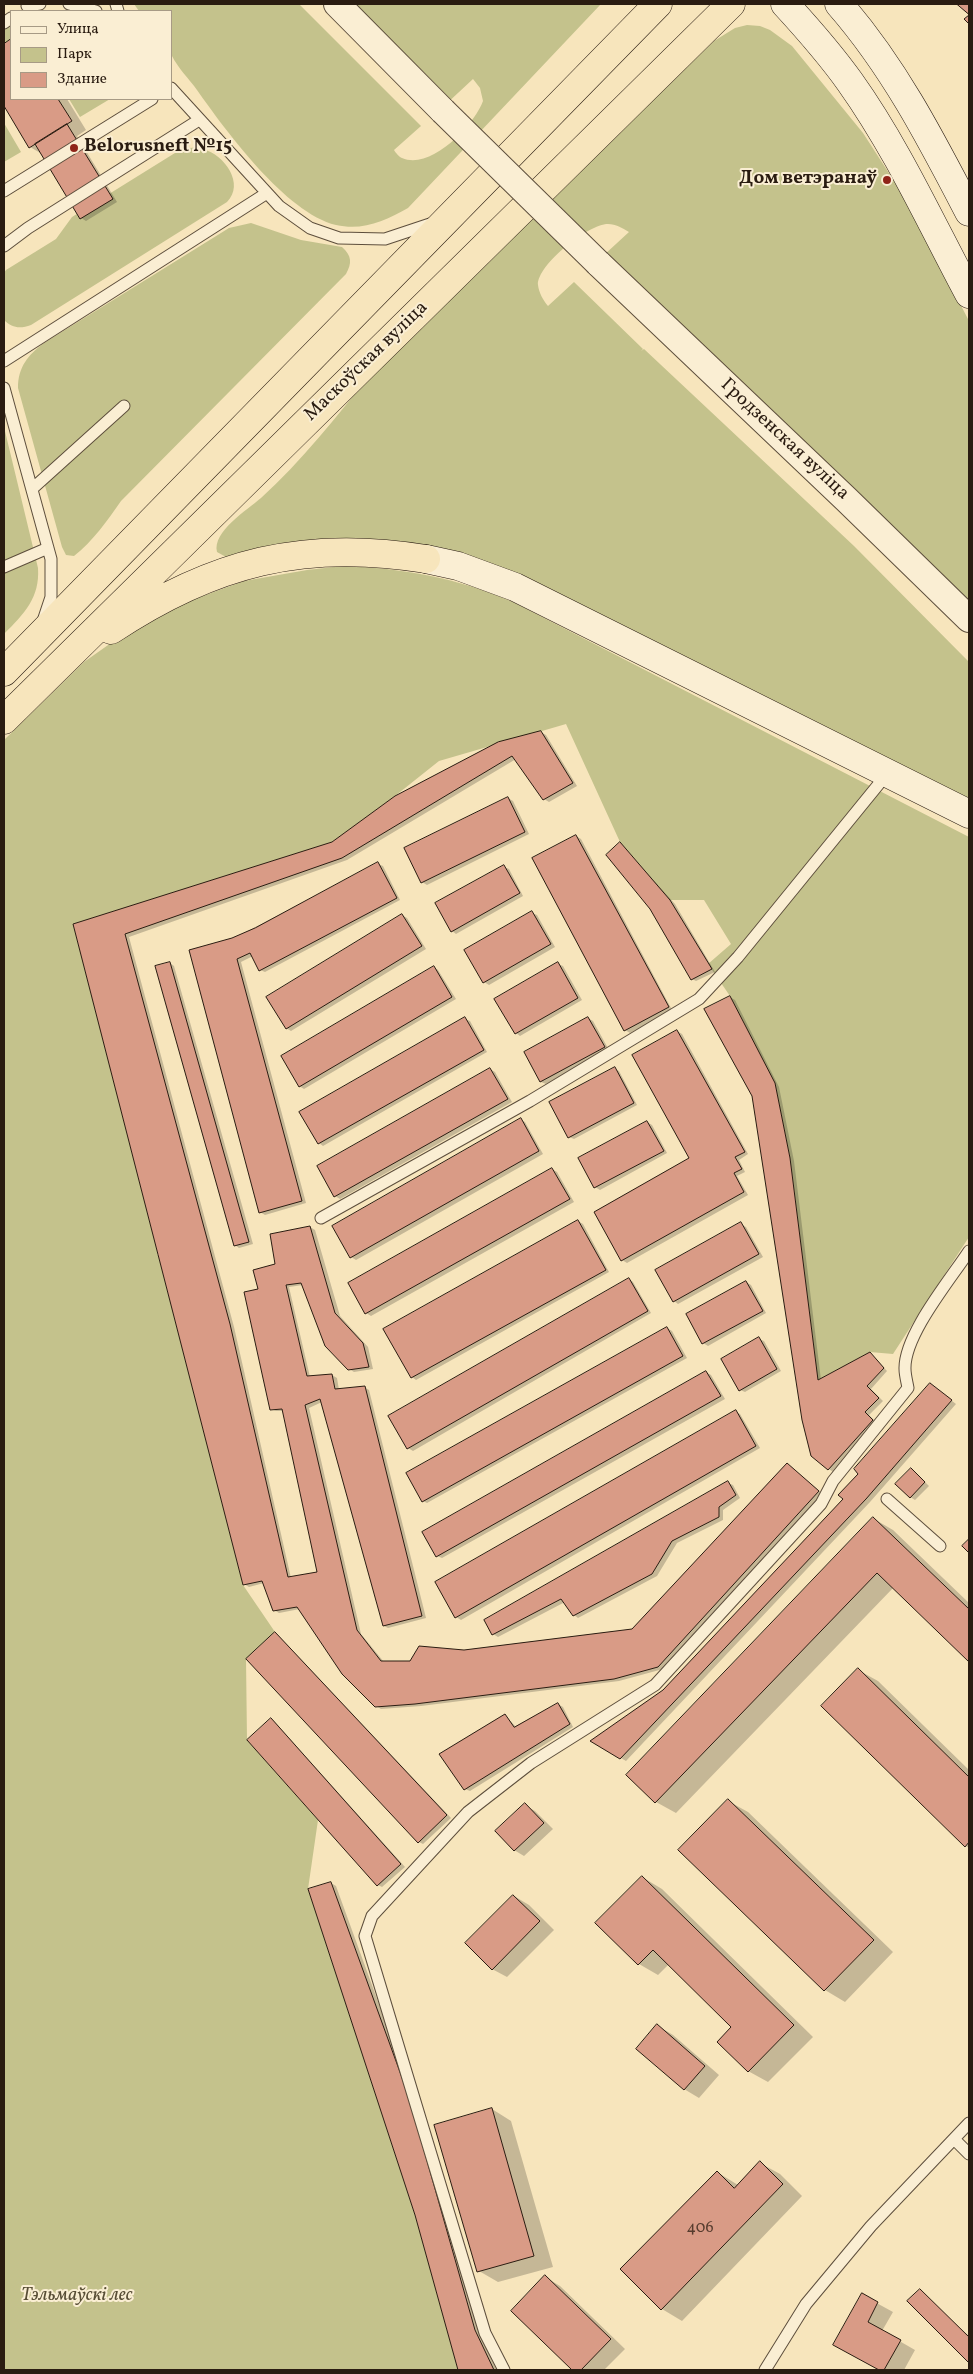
<!DOCTYPE html>
<meta charset="utf-8">
<style>
body{margin:0}
#map{position:relative;width:973px;height:2374px;overflow:hidden;background:#f7e5bc;font-family:Vollkorn,serif}
canvas{display:block}
.frame{position:absolute;inset:0;border:5px solid #2a1c11;pointer-events:none}
.legend{position:absolute;left:10px;top:10px;width:162px;height:90px;box-sizing:border-box;background:#faeed3;border:1px solid #a79a85;margin:0;padding:6px 9px;list-style:none;font-size:15px;color:#2a1c11}
.legend li{display:flex;align-items:center;gap:10px;height:25px}
.legend b{width:25px;border:1px solid #a79a85}
</style>
<div id="map">
<canvas width="973" height="2374"></canvas>
<div class="frame"></div>
<ul class="legend">
<li><b style="height:6px;background:#faeed3"></b>Улица</li>
<li><b style="height:14px;background:#c4c28c"></b>Парк</li>
<li><b style="height:14px;background:#d99b86"></b>Здание</li>
</ul>
</div>
<script>
const c = document.querySelector('canvas').getContext('2d');
c.lineJoin = 'round';
function paint(path, color) {
  c.fillStyle = color;
  c.fill(path, 'evenodd');
}
function strokePath(path, color, width, dash) {
  c.strokeStyle = color;
  c.lineWidth = width;
  c.lineCap = dash ? 'butt' : 'round';
  c.setLineDash(dash || []);
  c.stroke(path);
}
function drawText(font, color, halo, rows, align = 'center') {
  c.font = font + ' Vollkorn,serif';
  c.lineWidth = 4;
  c.setLineDash([]);
  c.textBaseline = 'middle';
  c.strokeStyle = halo;
  c.fillStyle = color;
  for (const [text, x, y, turn = 0] of rows) {
    c.save();
    c.translate(x, y);
    c.rotate((+turn || 0) * Math.PI / 180);
    c.textAlign = isNaN(turn) ? turn : align;
    if (halo) c.strokeText(text, 0, 0);
    c.fillText(text, 0, 0);
    c.restore();
  }
}
paint(new Path2D(`
 M134 4H299L421 126 394 150C396 153 399 157 402 158 431 171 475 124 483 101L480 88 473 79 444 106 349 4H601L408 208C385 221 363 231 336 225 286 213 226 131 197 90 189 79 178 68 172 56 168 48 171 22 171 11H139Z
 M11 24V39L4 44V30Z
 M747 25 760 26 770 30 792 46 863 133 907 201 969 321V605L604 255 629 232C622 228 616 224 608 224 588 224 537 265 538 285 539 293 543 300 548 306L574 282 643 349 641 351 644 349 854 546 969 662V799L504 570 226 557 217 552C212 532 247 510 261 498 301 462 336 417 370 375L714 41 735 28Z
 M69 99H110L80 117Z
 M4 123 21 152 4 162Z
 M183 148C190 148 197 147 203 149 225 155 245 184 227 202L31 325C20 329 12 328 4 320V273L6 270 56 239 72 217Z
 M251 223 301 240 342 247C352 256 352 263 346 274L121 501C107 521 93 541 74 556L66 555 62 547 18 388C18 367 28 355 44 343L229 228Z
 M4 427 38 568C40 598 24 614 4 634Z
 M343 566C402 568 458 578 513 602L969 837V1237L893 1354 870 1352 818 1380 790 1158 775 1084 730 996 708 964 731 944 704 900H670L620 842 566 724 439 761 395 796 332 842 73 924 243 1585 275 1632 246 1659 247 1740 318 1820 308 1889 415 2215 458 2370H4V740L84 662 111 643 175 606 244 581 307 570Z`), '#c4c28c');
paint(new Path2D(`
 M11 41V99H67L86 130 77 136 117 202 86 221 81 218 42 154 30 147 4 103V45Z
 M541 732 546 735 577 786 549 802 544 799 516 759 347 860 129 937 234 1327 291 1578 318 1573 284 1411H276L271 1409 259 1290 277 1265 310 1227 315 1230 340 1316 368 1347 373 1369 354 1372 349 1369 303 1285 289 1287 310 1377 332 1375 337 1378 339 1390 364 1387 369 1390 426 1618 388 1628 384 1626 322 1402 309 1408 361 1634 384 1662H411L464 1651 632 1630 791 1467 823 1494 663 1669 619 1681 421 1706 381 1709 376 1706 300 1609 279 1613 274 1610 264 1583 249 1587 244 1584 74 924 333 843Z
 M508 798 513 801 529 834 427 885 422 882Z
 M576 836 581 839 672 1010 630 1033 625 1030Z
 M620 843 675 904 715 972 696 981 692 979Z
 M378 864 383 866 400 900 265 972 260 970 253 956 241 962 306 1203 265 1215 260 1212 232 939Z
 M504 867 509 869 523 896 456 934 452 931Z
 M532 913 537 915 555 947 489 985 484 982Z
 M402 915 407 918 426 949 291 1031 286 1028Z
 M170 963 174 966 253 1244 239 1248 235 1245Z
 M558 964 563 966 582 1000 520 1036 516 1033Z
 M434 967 438 970 456 999 304 1089 299 1086Z
 M730 997 735 1000 779 1087 794 1161 821 1380 870 1353 887 1371 871 1389 883 1401 869 1415 877 1423 833 1472 829 1469 753 1095Z
 M588 1018 593 1021 609 1050 546 1084 541 1082 526 1052Z
 M465 1019 470 1021 487 1052 323 1146 319 1143Z
 M677 1031 682 1034 748 1154 739 1160 745 1172 737 1176 748 1195 627 1263 622 1260 691 1159Z
 M490 1069 495 1072 512 1102 340 1199 335 1196Z
 M615 1069 619 1071 637 1105 574 1139 569 1137Z
 M521 1120 525 1122 543 1154 356 1260 351 1257 334 1226Z
 M647 1122 652 1125 667 1153 600 1190 595 1187Z
 M552 1169 557 1172 574 1202 371 1316 366 1313 349 1283Z
 M578 1221 583 1224 609 1272 416 1380 412 1377Z
 M741 1224 746 1227 763 1257 678 1304 674 1301Z
 M629 1279 633 1282 651 1313 413 1451 408 1448Z
 M746 1282 751 1285 766 1313 708 1346 703 1343Z
 M667 1328 672 1331 687 1358 427 1503 423 1501Z
 M759 1339 764 1341 781 1371 745 1392 740 1390Z
 M706 1372 711 1375 725 1399 442 1558 437 1556Z
 M934 1387 956 1404 870 1502 626 1761 592 1741 664 1691 844 1499Z
 M736 1412 740 1414 760 1448 461 1620 456 1617Z
 M915 1472 929 1486 915 1500 910 1497Z
 M728 1483 733 1485 740 1498 723 1510V1520L677 1543 657 1576 578 1618 574 1615 565 1602 498 1637 493 1634 486 1621Z
 M874 1519 893 1530 969 1603V1660L894 1587 676 1813 656 1802Z
 M276 1633 451 1818 423 1844 419 1842Z
 M858 1670 878 1681 969 1770V1848L966 1846Z
 M558 1704 563 1707 573 1727 470 1791 465 1789 505 1715 516 1727Z
 M272 1719 405 1867 382 1887 378 1885Z
 M728 1801 748 1812 893 1952 845 2002 825 1990 680 1850Z
 M525 1805 535 1811 553 1829 524 1856 514 1850Z
 M642 1877 662 1889 813 2037 768 2082 748 2071 733 2027 669 1964 658 1975 639 1964Z
 M331 1883 336 1886 414 2101 479 2333 497 2370H459Z
 M514 1896 529 1905 554 1930 507 1977 492 1969Z
 M658 2026 673 2035 719 2075 699 2098 684 2089Z
 M492 2109 511 2121 553 2267 498 2282 479 2271Z
 M760 2163 780 2174 802 2196 682 2321 662 2309 621 2269 717 2172 738 2185Z
 M545 2277 560 2286 625 2349 604 2370H574L513 2311Z
 M920 2291 969 2336V2361L909 2301Z
 M862 2295 893 2312 882 2331 915 2350 904 2370H880L850 2353Z`), '#0003');
const building = new Path2D(`
 M957 4H969V24L964 19 969 15Z
 M11 39V99H58L72 121 29 148 4 106V44Z
 M67 124 113 199 80 219 35 144Z
 M541 731 573 783 543 800 512 756 342 858 125 934 230 1324 288 1577 317 1572 282 1409 270 1410 244 1292 258 1289 253 1270 275 1264 270 1234 310 1226 335 1313 363 1343 369 1367 348 1370 325 1346 301 1283 286 1285 307 1376 332 1374 335 1389 365 1386 422 1616 383 1626 320 1399 305 1405 357 1630 381 1661H410L419 1646 464 1650 632 1629 787 1463 819 1491 658 1667 614 1679 415 1704 375 1707 342 1674 297 1607 273 1611 262 1581 243 1585 73 924 332 842 395 796 498 742Z
 M508 797 525 832 421 883 404 848Z
 M576 835 669 1007 624 1031 532 858Z
 M620 842 670 900 712 969 691 980 650 909 606 855Z
 M378 862 397 898 259 971 250 953 237 959 302 1201 259 1213 189 950 232 938 255 928Z
 M504 865 520 893 451 932 435 903Z
 M532 911 551 944 483 983 464 950Z
 M402 914 422 946 286 1029 266 997Z
 M170 962 249 1242 234 1246 155 966Z
 M558 962 578 998 515 1034 494 999Z
 M434 966 452 997 299 1087 281 1056Z
 M730 996 775 1083 790 1158 818 1380 870 1352 884 1368 867 1386 879 1398 865 1412 873 1420 828 1470 811 1456 802 1420 752 1096 704 1009Z
 M465 1017 484 1050 318 1144 299 1112Z
 M588 1017 605 1047 540 1082 524 1052Z
 M677 1030 745 1152 735 1157 742 1169 734 1173 744 1192 621 1261 594 1212 689 1158 632 1055Z
 M615 1067 634 1103 568 1138 549 1102Z
 M490 1068 508 1099 334 1197 317 1166Z
 M521 1118 539 1151 350 1258 332 1226Z
 M647 1121 664 1151 594 1188 578 1158Z
 M552 1168 570 1199 365 1314 348 1283Z
 M578 1220 606 1270 411 1378 383 1329Z
 M741 1222 759 1254 673 1302 655 1270Z
 M629 1278 648 1311 407 1449 388 1416Z
 M746 1281 763 1311 702 1344 686 1314Z
 M667 1327 683 1356 422 1502 406 1473Z
 M759 1337 777 1369 739 1391 721 1359Z
 M706 1371 721 1396 436 1557 422 1532Z
 M930 1383 952 1400 866 1499 620 1759 590 1741 663 1690 843 1499 838 1495 858 1474 854 1469Z
 M736 1410 756 1446 455 1618 435 1582Z
 M911 1468 925 1482 910 1498 895 1484Z
 M728 1481 736 1495 719 1507V1517L672 1541 652 1574 573 1616 561 1599 492 1635 484 1620Z
 M873 1517 969 1609V1662L877 1573 655 1803 626 1775Z
 M969 1539V1553L962 1546Z
 M275 1632 447 1815 418 1843 246 1659Z
 M858 1668 969 1777V1842L965 1847 821 1706Z
 M558 1703 570 1724 464 1790 439 1754 505 1714 514 1727Z
 M271 1718 401 1864 377 1886 247 1740Z
 M728 1799 874 1940 824 1991 678 1850Z
 M525 1803 544 1823 514 1851 495 1831Z
 M642 1876 794 2025 748 2072 717 2042 731 2027 653 1950 638 1965 595 1923Z
 M331 1882 409 2097 475 2330 494 2370H458L415 2215 308 1889Z
 M513 1895 540 1921 492 1970 465 1943Z
 M657 2024 705 2066 684 2090 636 2049Z
 M492 2108 534 2256 477 2272 434 2125Z
 M760 2161 783 2184 661 2310 620 2269 717 2171 734 2188Z
 M545 2275 611 2339 581 2370H572L511 2311Z
 M920 2289 969 2337V2363L907 2301Z
 M862 2293 878 2302 868 2322 901 2340 884 2370H879L833 2345Z`);
paint(building, '#d99b86');
strokePath(building, '#2a1c11', 1);
const service = new Path2D(`
 M69 4 96 11
 M116 4 118 11
 M27 6 40 4
 M4 23 11 18
 M171 88 279 206 310 228 339 238 385 239 430 224
 M4 191 152 99
 M4 246 28 228 199 120
 M4 361 267 193
 M4 388 51 559V597L43 621
 M32 489 124 406
 M4 567 48 548
 M321 1218 530 1101 699 999 738 957 887 774
 M887 1499 940 1546
 M954 2139 969 2154
 M504 2370 485 2333 365 1936 372 1916 468 1812 531 1763 655 1685 821 1504 833 1481 908 1388C907 1382 905 1375 905 1369 904 1335 950 1280 969 1251
 M765 2370 806 2304 871 2226 969 2123`);
const tertiary = new Path2D(`
 M337 4 443 111
 M598 263 847 500 969 619`);
const secondary = new Path2D(`
 M785 4C808 29 830 54 850 82 897 148 931 223 969 294
 M839 4C894 67 931 139 969 212
 M426 559 458 566 515 587 969 814`);
const trunk = new Path2D(`
 M111 630C213 562 305 539 426 559
 M4 672 658 4
 M4 720 731 4`);
strokePath(service, '#5d4e3c', 13);
strokePath(tertiary, '#5d4e3c', 28);
strokePath(secondary, '#2a1c11', 29);
strokePath(trunk, '#2a1c11', 29);
strokePath(service, '#faeed3', 11);
strokePath(tertiary, '#faeed3', 26);
strokePath(secondary, '#faeed3', 28);
strokePath(trunk, '#f7e5bc', 28);
const tertiaryBridge = new Path2D(`
 M443 111 598 263`);
strokePath(tertiaryBridge, '#5d4e3c', 28, []);
strokePath(tertiaryBridge, '#faeed3', 26);
for (const [x, y, r, color] of [
 [74,148,5,"#8f2418"],
 [887,180,5,"#8f2418"]
]) {
  const dot = new Path2D();
  dot.arc(x, y, r, 0, 2 * Math.PI);
  c.fillStyle = color;
  c.fill(dot);
  strokePath(dot, '#faeed3', 2);
}
drawText('16px', '#563c2e', null, [
 ["406",700,2229]
]);
drawText('bold 19px', '#2a1c11', '#faeed3', [
 ["Belorusneft №15",84,148],
 ["Дом ветэранаў",877,180,"right"]
], 'left');
drawText('19px', '#2a1c11', '#faeed3', [
 ["Маскоўская вуліца",367,362,-44],
 ["Гродзенская вуліца",784,440,43]
]);
drawText('italic 19px', '#584e36', '#faeed3', [
 ["Тэльмаўскі лес",77,2297]
]);
</script>
